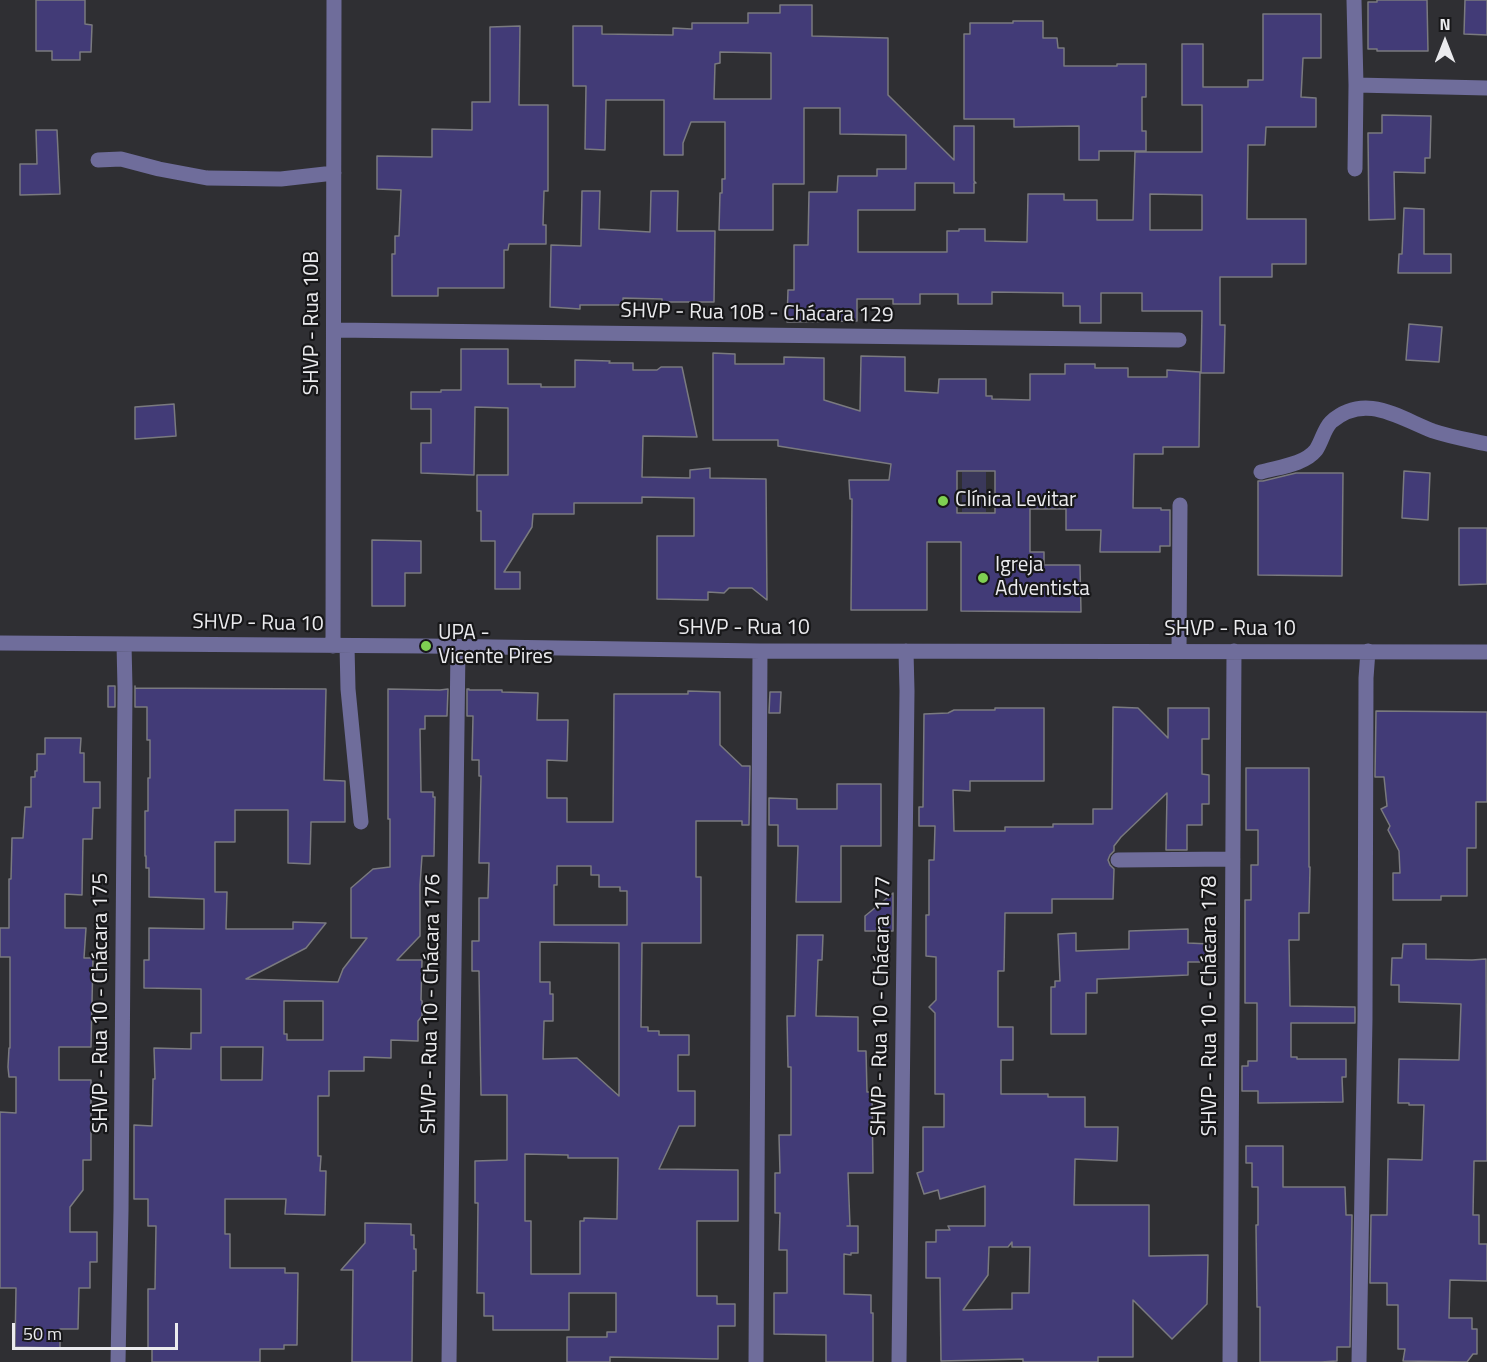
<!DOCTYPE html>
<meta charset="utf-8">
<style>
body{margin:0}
#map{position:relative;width:1487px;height:1362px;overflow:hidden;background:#2f2f33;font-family:"Titillium Web",sans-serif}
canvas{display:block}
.north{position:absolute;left:1415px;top:12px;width:60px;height:60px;-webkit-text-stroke:4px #171719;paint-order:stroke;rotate:0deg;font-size:16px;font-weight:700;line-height:24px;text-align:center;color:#ebebee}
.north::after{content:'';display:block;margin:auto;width:21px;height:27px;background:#ebebee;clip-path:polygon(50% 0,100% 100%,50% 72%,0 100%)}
.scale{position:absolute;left:12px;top:1323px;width:166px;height:27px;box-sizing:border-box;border:3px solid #ebebee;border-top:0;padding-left:8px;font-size:18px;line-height:21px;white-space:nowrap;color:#ebebee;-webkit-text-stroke:4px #171719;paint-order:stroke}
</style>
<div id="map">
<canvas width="1487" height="1362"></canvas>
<div class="north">N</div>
<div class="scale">50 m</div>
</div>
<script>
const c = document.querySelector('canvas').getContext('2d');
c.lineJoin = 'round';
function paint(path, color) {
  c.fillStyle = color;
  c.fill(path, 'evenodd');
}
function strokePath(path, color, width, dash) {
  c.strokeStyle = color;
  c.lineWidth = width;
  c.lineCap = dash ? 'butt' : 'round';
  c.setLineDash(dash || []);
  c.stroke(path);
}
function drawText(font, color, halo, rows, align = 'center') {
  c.font = font + ' "Titillium Web",sans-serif';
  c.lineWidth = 4.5;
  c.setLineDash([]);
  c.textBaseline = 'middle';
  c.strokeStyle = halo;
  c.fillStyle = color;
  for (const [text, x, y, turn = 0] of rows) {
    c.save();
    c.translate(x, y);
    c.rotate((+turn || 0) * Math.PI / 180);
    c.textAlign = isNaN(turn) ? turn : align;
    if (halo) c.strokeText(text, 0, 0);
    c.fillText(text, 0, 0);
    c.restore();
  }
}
paint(new Path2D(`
 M962 472H986V512H962Z`), '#3a385a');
const building = new Path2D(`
 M36 0H85V24L92 25 91 52H80V60H52V51H36Z
 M1377 0H1427L1428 51H1377V49H1368V2H1377Z
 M1465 0H1487V35L1464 34Z
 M780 5H812V36L888 38V95L954 160V126H974V181L976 183H974V193H954V183H915V210H858V252H947V231H959V229H985V241L1027 242 1028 194H1064V200H1097V220H1133L1135 152H1202V105H1182V44H1203V87H1248V80H1263V14H1321V58H1303L1301 97 1316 98V127H1266L1265 145H1248L1247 219H1306V264H1272V277H1220V325H1225L1224 373H1201L1202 311H1142V293H1101V323H1080V306H1063V293L992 292V304H958V294H920V304H893V299H857V321L787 322 788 290H794V245H808L809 192H837L838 176H877V169H906V135L840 134V108H804V184H773V230H719L720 193H722V179H725V122H691L683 143V155H664V100H606L605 150 585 149 586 86H573V26H602V34L673 35V28L692 29V23H748V13H780ZM720 52 771 53V99H714L715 64 720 63ZM1150 194 1202 195V230H1150Z
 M1013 21H1043V38H1057L1058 48H1064V66H1117V64H1146V97H1142V131H1146V151H1099V160H1079V126L1014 127V119H964V34H970V23H1013Z
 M520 26 519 105H548V191H544L543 225H546V244H509L508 250H504V288H438V296H392V254H395V236H399L401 190 377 189V156L432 157V129L472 130V102H490V27Z
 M1382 115 1431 116 1430 158H1425V173L1394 172 1395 219 1369 220 1368 133H1382Z
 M36 130H57L60 194 20 195V164H37Z
 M582 191H600L599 229 650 232 651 191H678L677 231H715L714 302H662V299L623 298V305H580V309L550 307 551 245 581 246Z
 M1404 208 1424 209V254H1451V273H1398L1399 254H1402Z
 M1409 324 1442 327 1439 362 1406 360Z
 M461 349H508V384H541V387H575V360L610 361 609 363H633V370H657L661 367H682L697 437 643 436 642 477 690 478V470L710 468V478L766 479 767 600 752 588H729L724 593 708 592V600L657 599V536H694V498L642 497V503H574V514H533L532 527 504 572H520V589H495V541H481V511H477V475H508V408L475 407 474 475 421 473V443H431V409H411V392H441V390H461Z
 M713 353 735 354V364H784V357L824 358V400L860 411 861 356 905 357V391L938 393 939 379H986V396H992V399L1030 400V374H1065V364H1095V368H1128V377H1167V370L1200 372 1199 447H1163V454H1134L1133 508H1161V510H1170V546H1160V552H1100L1101 530H1066V509H1030V552H1044V565H1080L1081 612 961 611V542H927V610H851L852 499H850L849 480H889L891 464 778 446V440H713ZM957 471H995V513H957Z
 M174 404 176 436 135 439V407Z
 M1404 471 1430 473 1428 520 1402 518Z
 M1296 473H1343L1342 576 1258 575V481H1263Z
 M1459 528H1487V584L1459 585Z
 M372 540 421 541V573H405V606H372Z
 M108 686H115V707H108Z
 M135 686V688L326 689 324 780 345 781V822H311L310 864 288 863V810H235V842H215V892H227L226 929H293V922L326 923 306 948 246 979 338 982 343 969 367 938H351V888L373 869 390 867V819H388V689L440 690 448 689 447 716H425V729H420L421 792H433V797H435L434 856H422L420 885V936L397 960H422L421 1000 422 1001V1016L418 1021V1041L391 1040V1058L364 1057V1071H329V1096H318V1156H321L320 1171H326L325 1215 285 1214 286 1199H225V1234H230V1268H285V1273H298L297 1345H284V1349H260V1362H152V1348H148V1289H155L156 1226H148V1199H134V1125L152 1126 153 1079H155L154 1048 191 1049V1033H201V989L144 988V960H149V928L204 929V899L149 897V868H146V856H145V811H148V778H150V740H147V707H135ZM284 1001H323V1040H287V1034H284ZM221 1047H263L262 1080H221Z
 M467 689H469V690H502V692L538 693 537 720H568L567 761 547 760V798H567V822H613L614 694H688V691L720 692V745L742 766H750L749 825H742V821H696V877H701V943H642L641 1027H648V1031H659V1035H689V1055H678V1091H695V1126H679L659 1169 738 1170V1221H697V1296H717V1304H735V1326H718V1359L610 1357V1362H567V1337H607V1332H616V1293H569V1330H493V1316H484V1293H477L478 1203H475V1161L507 1160V1095H481L479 971H472V941H479V898H488L489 863H479L481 776H479V760H472L473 716H467ZM557 866H591V875H599V887H620V891H627V925H554V885H557ZM540 942 619 943V1096L577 1058 543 1059 544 1021H553V994H550V982H540ZM525 1154 568 1155V1158H618L617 1219 584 1218V1221H580V1274H531V1221H525Z
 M770 692H781L780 713H769Z
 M1113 707 1138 708 1168 738V708H1209V739H1202V774L1209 775V804H1202V825H1187V850H1166L1167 793 1121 837 1114 846V851L1110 855 1108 860 1110 865 1114 869 1113 899H1052V913H1005L1004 971H998V1027H1013V1060H1001V1094H1048V1097H1085V1127H1118L1117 1161 1075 1159 1074 1205H1149V1256L1208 1255 1207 1304 1172 1339 1133 1300V1357H1098V1362H1023V1359L941 1361 940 1278H926V1242H936V1230H950L948 1226H985V1186L940 1199 938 1190 924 1194 917 1173 923 1171V1127H944V1094H935V1013L929 1007 936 1000V957L926 956V915H929V860H934L935 826H919V807H923L924 714 948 713 954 710H995V708H1044V781H970V791L953 790 954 831H1005V827H1053V824H1093V809H1112ZM1012 1242V1247H1030L1029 1293H1012V1309L963 1310 988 1275 989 1247H1008Z
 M1376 711 1487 712V802H1476V848H1467V896H1441V900H1393V873H1400L1399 851 1388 830 1390 826 1381 809 1387 806 1384 777H1375Z
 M45 738H81L80 753H84V782H100V808H93L92 839H83L82 895 65 894V928H86L84 958H93L91 1047H59V1080H91V1160H83V1190L70 1207V1232H97V1262H90V1288H79L78 1329H60V1348L15 1347 16 1288H0V1112L16 1113V1077H9L8 1067 9 1048H10V957H0V928H9V879H11L12 838H23L25 807H31V777H35V771H37V754H45Z
 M1246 768H1309V867H1310L1309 913H1299V940H1289L1290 1006 1355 1007V1023H1291V1057H1297V1059H1346V1077H1342L1343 1102 1258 1103V1091H1242V1066H1248V1061H1257V1003H1245V900H1251V865H1258V830H1246Z
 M837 784H881V846H841V902H796L798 846H778V825H769V798L797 799V809H837Z
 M893 893V931H865V916Z
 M1188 929V943L1210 944 1209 962H1188V975L1097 979V993H1086V1034H1051V987H1055V981H1060L1058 934 1076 933V951L1129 949V931Z
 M797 935H823L822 960H818L816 1016 858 1017V1051H866L867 1092H872L873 1173H848L850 1226H847H858V1253H851V1255L844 1254V1294L871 1295V1313H873V1362H826V1335L774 1334V1293H787V1250H779L780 1213H775V1173H780L779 1135H791V1067H788L787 1016H795Z
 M1403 944H1426V959L1472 960 1486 959 1487 1161H1474L1473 1215H1479V1244H1487V1281L1450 1280 1449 1318H1472V1329H1477V1354H1473L1467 1362 1403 1361 1405 1349H1398V1305H1387V1283H1370L1371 1215H1387L1388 1159 1422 1160 1424 1105H1409V1103H1398L1399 1059 1459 1060 1461 1004 1399 1002V985H1391L1392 958H1402Z
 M1246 1146H1283V1187H1345L1346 1215H1352L1350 1347H1337V1361L1321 1362H1260V1307H1257L1256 1225H1258V1187H1252V1163H1246Z
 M365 1223 411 1224V1235H414V1249H416V1271H413L412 1362H352L353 1270H341L365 1243Z`);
paint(building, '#423b77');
strokePath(building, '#7a7a7f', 1.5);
strokePath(new Path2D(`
 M1354 0 1356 85 1355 169
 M1356 85 1487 88
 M98 160 121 159 159 169 207 178 281 179 334 173
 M334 330 1179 340
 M1261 472C1278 467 1304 465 1316 450 1322 441 1324 429 1331 422 1365 392 1399 418 1433 431 1451 437 1469 440 1487 444
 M0 643 426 646 760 651 1487 652
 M333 646 334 0
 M347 646 348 689 361 822
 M1179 651 1180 505
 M1118 860 1233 859
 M118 1362 121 1211 125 688 124 644
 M449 1362 458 647
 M756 1362 760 651
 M899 1362 907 691 906 651
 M1230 1362 1234 651
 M1359 1362 1365 1019 1366 678 1368 651`), '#6f6d9b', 15);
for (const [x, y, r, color] of [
 [943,501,6,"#7fd052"],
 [983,578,6,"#7fd052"],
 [426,646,6,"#7fd052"]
]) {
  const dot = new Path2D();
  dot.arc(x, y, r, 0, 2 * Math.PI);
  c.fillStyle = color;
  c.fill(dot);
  strokePath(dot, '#171719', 2);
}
drawText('21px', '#ebebee', '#171719', [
 ["SHVP - Rua 10B - Chácara 129",757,314,1],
 ["SHVP - Rua 10B",313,323,-90],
 ["SHVP - Rua 10",258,624,1],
 ["SHVP - Rua 10",744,629],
 ["SHVP - Rua 10",1230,630],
 ["SHVP - Rua 10 - Chácara 175",102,1003,-90],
 ["SHVP - Rua 10 - Chácara 176",432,1004,-89],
 ["SHVP - Rua 10 - Chácara 177",882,1006,-89],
 ["SHVP - Rua 10 - Chácara 178",1211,1006,-90]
]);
drawText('21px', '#ebebee', '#171719', [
 ["Clínica Levitar",955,501],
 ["Igreja",995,566],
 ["Adventista",995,590],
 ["UPA -",438,634],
 ["Vicente Pires",438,658]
], 'left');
</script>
